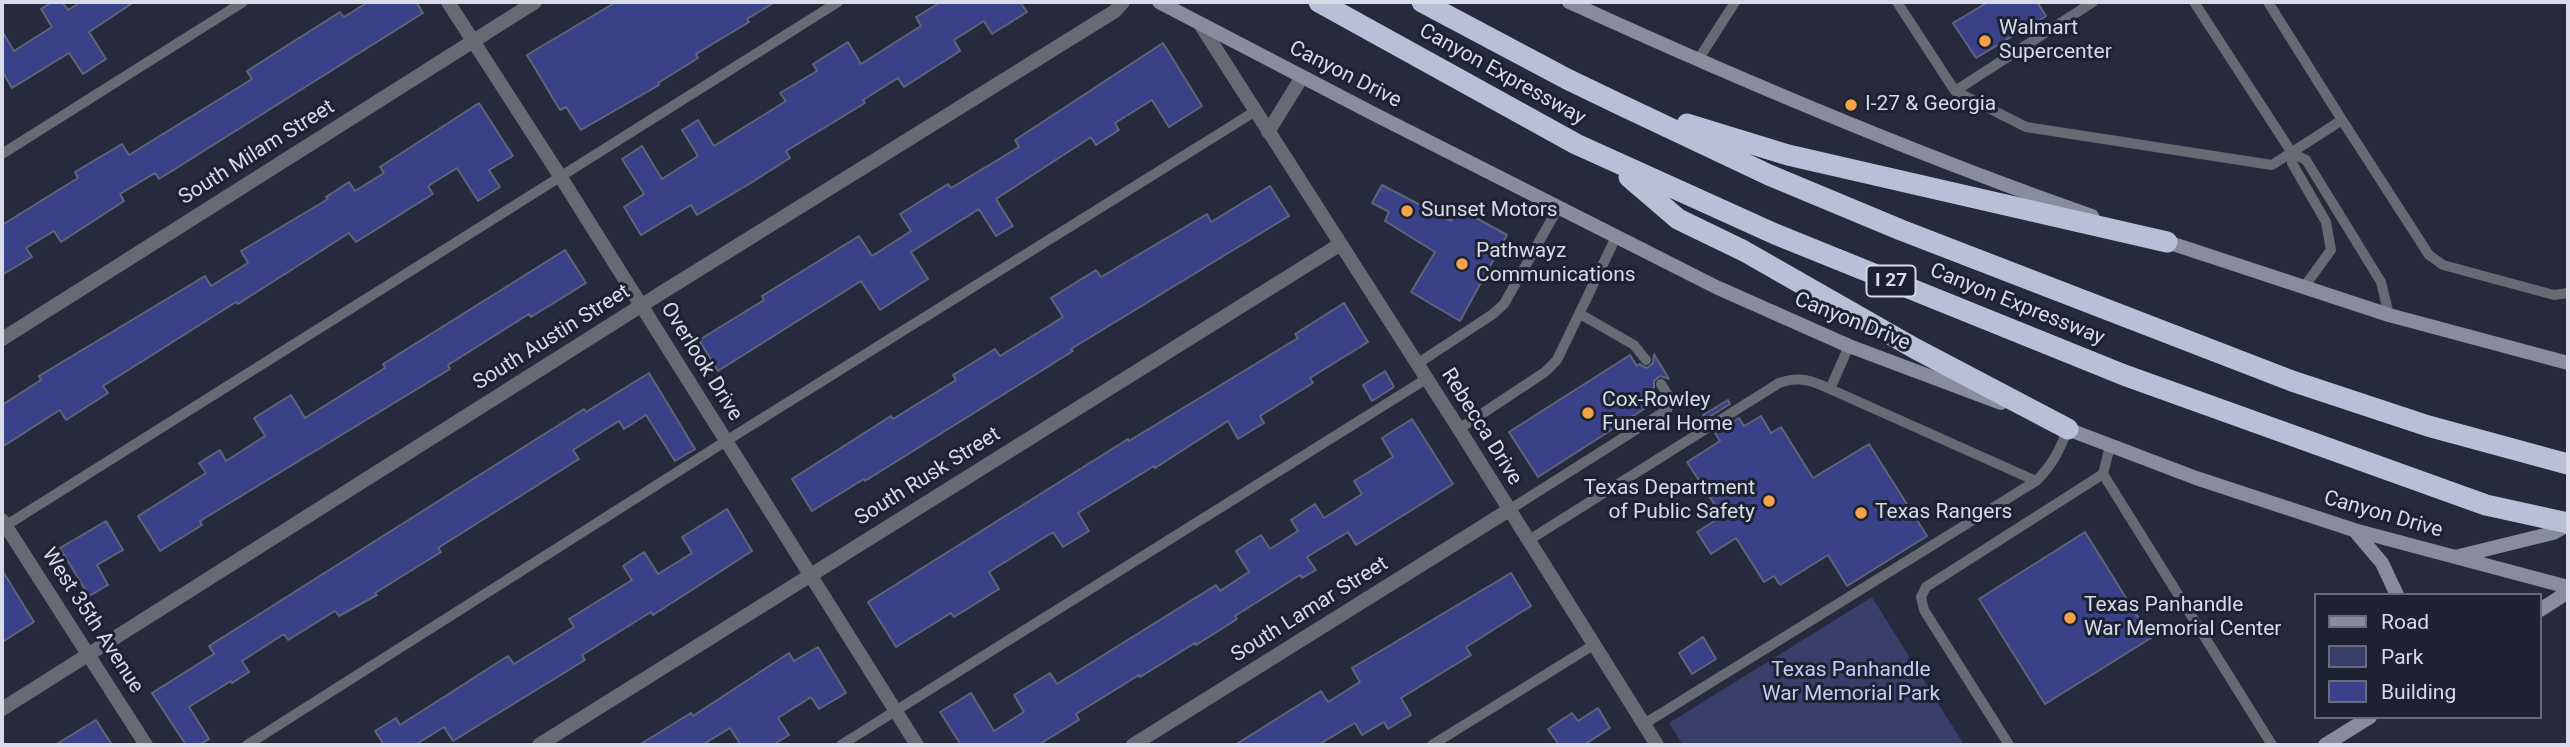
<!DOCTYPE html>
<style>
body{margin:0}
#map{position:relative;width:2570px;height:747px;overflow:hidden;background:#272a3c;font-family:Roboto,sans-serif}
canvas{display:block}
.frame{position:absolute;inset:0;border:4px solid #d8dbe7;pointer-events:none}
.legend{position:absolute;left:2314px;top:593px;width:228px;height:126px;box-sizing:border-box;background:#1d2132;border:2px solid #686b7a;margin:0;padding:9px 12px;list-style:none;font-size:21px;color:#d8dbe7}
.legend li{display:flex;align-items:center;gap:14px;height:35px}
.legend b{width:35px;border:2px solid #686b7a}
</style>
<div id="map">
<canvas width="2570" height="747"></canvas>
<div class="frame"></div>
<ul class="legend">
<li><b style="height:9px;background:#888c9b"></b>Road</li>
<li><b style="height:19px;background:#383f6b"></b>Park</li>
<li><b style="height:19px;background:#394288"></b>Building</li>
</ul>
</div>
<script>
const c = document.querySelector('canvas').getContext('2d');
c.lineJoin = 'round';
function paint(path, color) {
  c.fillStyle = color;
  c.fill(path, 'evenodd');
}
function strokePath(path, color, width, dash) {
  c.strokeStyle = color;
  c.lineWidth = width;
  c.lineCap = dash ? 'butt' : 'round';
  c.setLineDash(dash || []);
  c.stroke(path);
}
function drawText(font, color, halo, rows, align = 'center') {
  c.font = font + ' Roboto,sans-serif';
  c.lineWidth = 6;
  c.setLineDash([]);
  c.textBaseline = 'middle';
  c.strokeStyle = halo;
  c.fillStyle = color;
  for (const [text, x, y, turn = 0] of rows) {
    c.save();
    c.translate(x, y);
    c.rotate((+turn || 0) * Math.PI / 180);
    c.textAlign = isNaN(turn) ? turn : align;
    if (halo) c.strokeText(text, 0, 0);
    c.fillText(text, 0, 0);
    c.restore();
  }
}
paint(new Path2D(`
 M1872 597 1964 745H1683L1669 723Z`), '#383f6b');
const building = new Path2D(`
 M52 2H62L68 10 81 2H134L89 32 106 59 83 74 69 53 12 88 2 71V31L14 51 52 27 41 9Z
 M368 2H416L423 13 159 179 155 173 120 194 124 201 61 242 54 231 26 248 32 257 2 275V225L78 178 75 172 122 144 129 155 252 79 247 71 299 38 340 12 344 17Z
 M616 2H775L747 19 749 22 696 54 698 58 658 83 659 85 581 130 566 107 560 110 527 55Z
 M941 2H1020L1027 12 992 34 984 21 954 40 960 51 904 87 898 78 863 100 865 103 786 151 790 158 749 184 697 215 691 205 641 235 624 207 644 194 622 159 642 146 662 179 698 156 682 130 698 120 714 146 786 101 780 93 817 71 813 64 848 42 861 64 921 26 916 17Z
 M1988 2H2037L2046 16 1976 58 1953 23Z
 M1163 43 1202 106 1169 127 1152 100 1115 123 1119 130 1096 145 1091 137 996 199 1013 226 996 236 979 209 911 252 928 279 880 310 861 281 718 371 699 340 764 300 762 296 859 236 872 256 911 231 900 214 948 184 951 188 1019 147 1015 140Z
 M479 103 513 156 489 170 500 187 478 201 457 168 428 186 433 194 356 242 349 233 238 304 236 302 103 386 108 393 66 420 60 410 2 447V405L41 380 39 376 205 276 211 286 248 263 241 251 328 199 326 197 349 182 355 191 384 173 380 167Z
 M1382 185 1451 221 1458 208 1507 235 1460 321 1411 292 1435 252 1385 221 1389 212 1372 203Z
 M1270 186 1289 216 1071 349 1073 351 865 481 864 479 812 511 792 479 891 416 893 419 956 380 953 375 995 349 1000 356 1063 317 1051 298 1096 270 1101 277 1207 214 1211 222Z
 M565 250 586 283 531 317 529 314 448 365 450 369 200 521 202 525 160 551 138 516 206 473 199 463 220 450 226 461 265 436 254 418 291 395 305 418 385 368 383 364Z
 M1344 303 1368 342 1310 378 1313 383 1260 416 1264 423 1238 439 1228 421 1155 468 1154 466 1078 513 1089 531 1063 547 1053 532 989 572 999 589 954 617 951 613 896 647 868 602 1128 439 1129 441 1298 338 1295 334Z
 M1654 354 1669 379 1660 376 1654 381V388L1651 390 1658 400 1538 477 1509 432 1630 355 1637 366 1639 364 1647 368 1653 363Z
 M1385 371 1394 387 1372 401 1363 385Z
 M649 373 695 449 675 461 646 415 624 429 619 421 573 450 579 459 438 548 441 552 375 593 377 595 339 616 335 611 288 640 284 634 242 661 249 672 232 683 231 681 189 707 209 739 199 745H186L152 693 214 654 209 646 584 409 586 412Z
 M1728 400 1730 404 1706 419 1703 415Z
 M1761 416 1771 433 1781 427 1813 478 1869 444 1927 536 1847 586 1828 555 1780 585 1774 576 1764 582 1736 538 1711 554 1697 532 1722 516 1687 462 1720 441 1715 433 1739 418 1744 426Z
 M1412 419 1453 484 1356 545 1348 532 1307 557 1316 570 1302 578 1300 575 1235 616 1237 619 1196 645 1195 643 1140 677 1139 675 1076 714 1079 720 1038 745H961L940 712 971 693 994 731 1024 712 1014 695 1050 673 1057 684 1216 585 1220 591 1249 572 1236 551 1261 535 1270 549 1298 531 1291 520 1315 504 1324 518 1362 494 1354 481 1393 457 1382 438Z
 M727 509 752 551 653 615 651 612 582 655 585 660 453 741 444 727 415 745H384L375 731 396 718 400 725 508 656 514 664 574 627 569 619 632 580 623 566 644 552 658 574 692 553 682 537Z
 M106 521 123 550 97 565 108 585 89 596 60 548Z
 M2085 532 2151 638 2045 704 1979 599Z
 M2 570 34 622 2 642Z
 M1511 573 1531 606 1466 647 1471 655 1401 698 1411 715 1388 729 1384 722 1362 735 1355 723 1318 745H1235L1321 691 1328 702 1360 682 1352 668Z
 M1703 637 1716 659 1692 674 1679 653Z
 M818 647 846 693 819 709 811 697 778 718 789 735 773 745H741L730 728 702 745H639L691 713 693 716 789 653 794 661Z
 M1598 708 1610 728 1584 745H1559L1548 729 1572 713 1578 721Z
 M96 720 112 745H55Z`);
paint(building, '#394288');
strokePath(building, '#606479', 2);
strokePath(new Path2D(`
 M1897 2 1955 91 2026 127 2272 165 2342 120 2429 255 2443 265 2554 295 2568 293
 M2194 2 2292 153 2306 160 2381 282 2389 315
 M2268 2 2342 120
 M1698 60 1735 2
 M1955 91 2093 2
 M2292 153V163L2326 222 2331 250 2304 287
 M2 154 243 2
 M1580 314 1634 345 1646 360
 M1417 364 1493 314 1504 304 1558 208
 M1830 389 2036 481
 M1459 429 1545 372 1557 360 1616 237
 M2103 474 2272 745
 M1509 510 1667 410 1671 400 1661 384
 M2 528 838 2
 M1529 540 1779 383C1799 376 1811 380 1830 389L1849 346
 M1644 724 2036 481C2052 466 2060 449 2068 429
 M247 745 726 441 1254 112
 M841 745 1426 379
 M1432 745 1595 644
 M2009 745 1924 610 1921 597 1926 587 2103 474 2110 446`), '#676973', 10);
strokePath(new Path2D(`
 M448 2 560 176 917 745
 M1200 24 1459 429 1657 745
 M1268 132 1302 77
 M2 339 535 2
 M2 520 146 745
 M2 709 658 295 1115 11 1123 2
 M539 745 1339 245
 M1133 745 1509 510`), '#676973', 14);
strokePath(new Path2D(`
 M1159 2 1372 113 1716 287 1849 346 2001 403
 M1569 2C1740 80 1914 154 2092 216
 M2161 240 2389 315 2568 363
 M2062 427 2196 478 2354 530 2568 587
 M2354 530 2382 563 2397 595
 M2455 557 2553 533 2568 525
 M2540 610 2568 592
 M2325 745 2370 717`), '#888c9b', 14);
strokePath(new Path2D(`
 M1319 2 1576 144 1775 234 2124 375 2486 505 2568 523
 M1422 2 1567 79 1621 105 1769 175 1901 230 2292 381 2428 426 2568 464
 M1687 124 1788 155 2167 242
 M1629 177 1678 219 1744 251 1914 348 2068 429`), '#b9bfd6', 21);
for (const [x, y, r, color] of [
 [1985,41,7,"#f6a247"],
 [1851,105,7,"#f6a247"],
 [1407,211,7,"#f6a247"],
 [1462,264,7,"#f6a247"],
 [1588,413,7,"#f6a247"],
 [1769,501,7,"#f6a247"],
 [1861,513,7,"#f6a247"],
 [2070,618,7,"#f6a247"]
]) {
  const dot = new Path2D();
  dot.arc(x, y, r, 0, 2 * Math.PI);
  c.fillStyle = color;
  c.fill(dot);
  strokePath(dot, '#1d2132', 2.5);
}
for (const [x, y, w] of [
 [1891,281,49]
]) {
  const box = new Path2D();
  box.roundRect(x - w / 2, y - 15.5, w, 31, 5);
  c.fillStyle = '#1d2132';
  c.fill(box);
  strokePath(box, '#d8dbe7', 2);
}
drawText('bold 19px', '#d8dbe7', null, [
 ["I 27",1891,281]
]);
drawText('21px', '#d8dbe7', '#1d2132', [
 ["Walmart",1999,29],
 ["Supercenter",1999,53],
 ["I-27 & Georgia",1865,105],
 ["Sunset Motors",1421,211],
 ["Pathwayz",1476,252],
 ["Communications",1476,276],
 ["Cox-Rowley",1602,401],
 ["Funeral Home",1602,425],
 ["Texas Department",1755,489,"right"],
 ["of Public Safety",1755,513,"right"],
 ["Texas Rangers",1875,513],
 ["Texas Panhandle",2084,606],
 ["War Memorial Center",2084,630]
], 'left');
drawText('21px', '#d8dbe7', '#1d2132', [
 ["Canyon Drive",1345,75,27],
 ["Canyon Expressway",1502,75,29],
 ["South Milam Street",257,153,-32],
 ["Canyon Expressway",2017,305,22],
 ["Canyon Drive",1852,322,22],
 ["South Austin Street",552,338,-32],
 ["Overlook Drive",701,362,58],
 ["Rebecca Drive",1481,427,58],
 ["South Rusk Street",928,477,-32],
 ["Canyon Drive",2383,515,16],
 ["South Lamar Street",1310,610,-32],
 ["West 35th Avenue",92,621,57]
]);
drawText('21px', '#c1cbf4', '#1d2132', [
 ["Texas Panhandle",1851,671],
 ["War Memorial Park",1851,695]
]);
</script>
